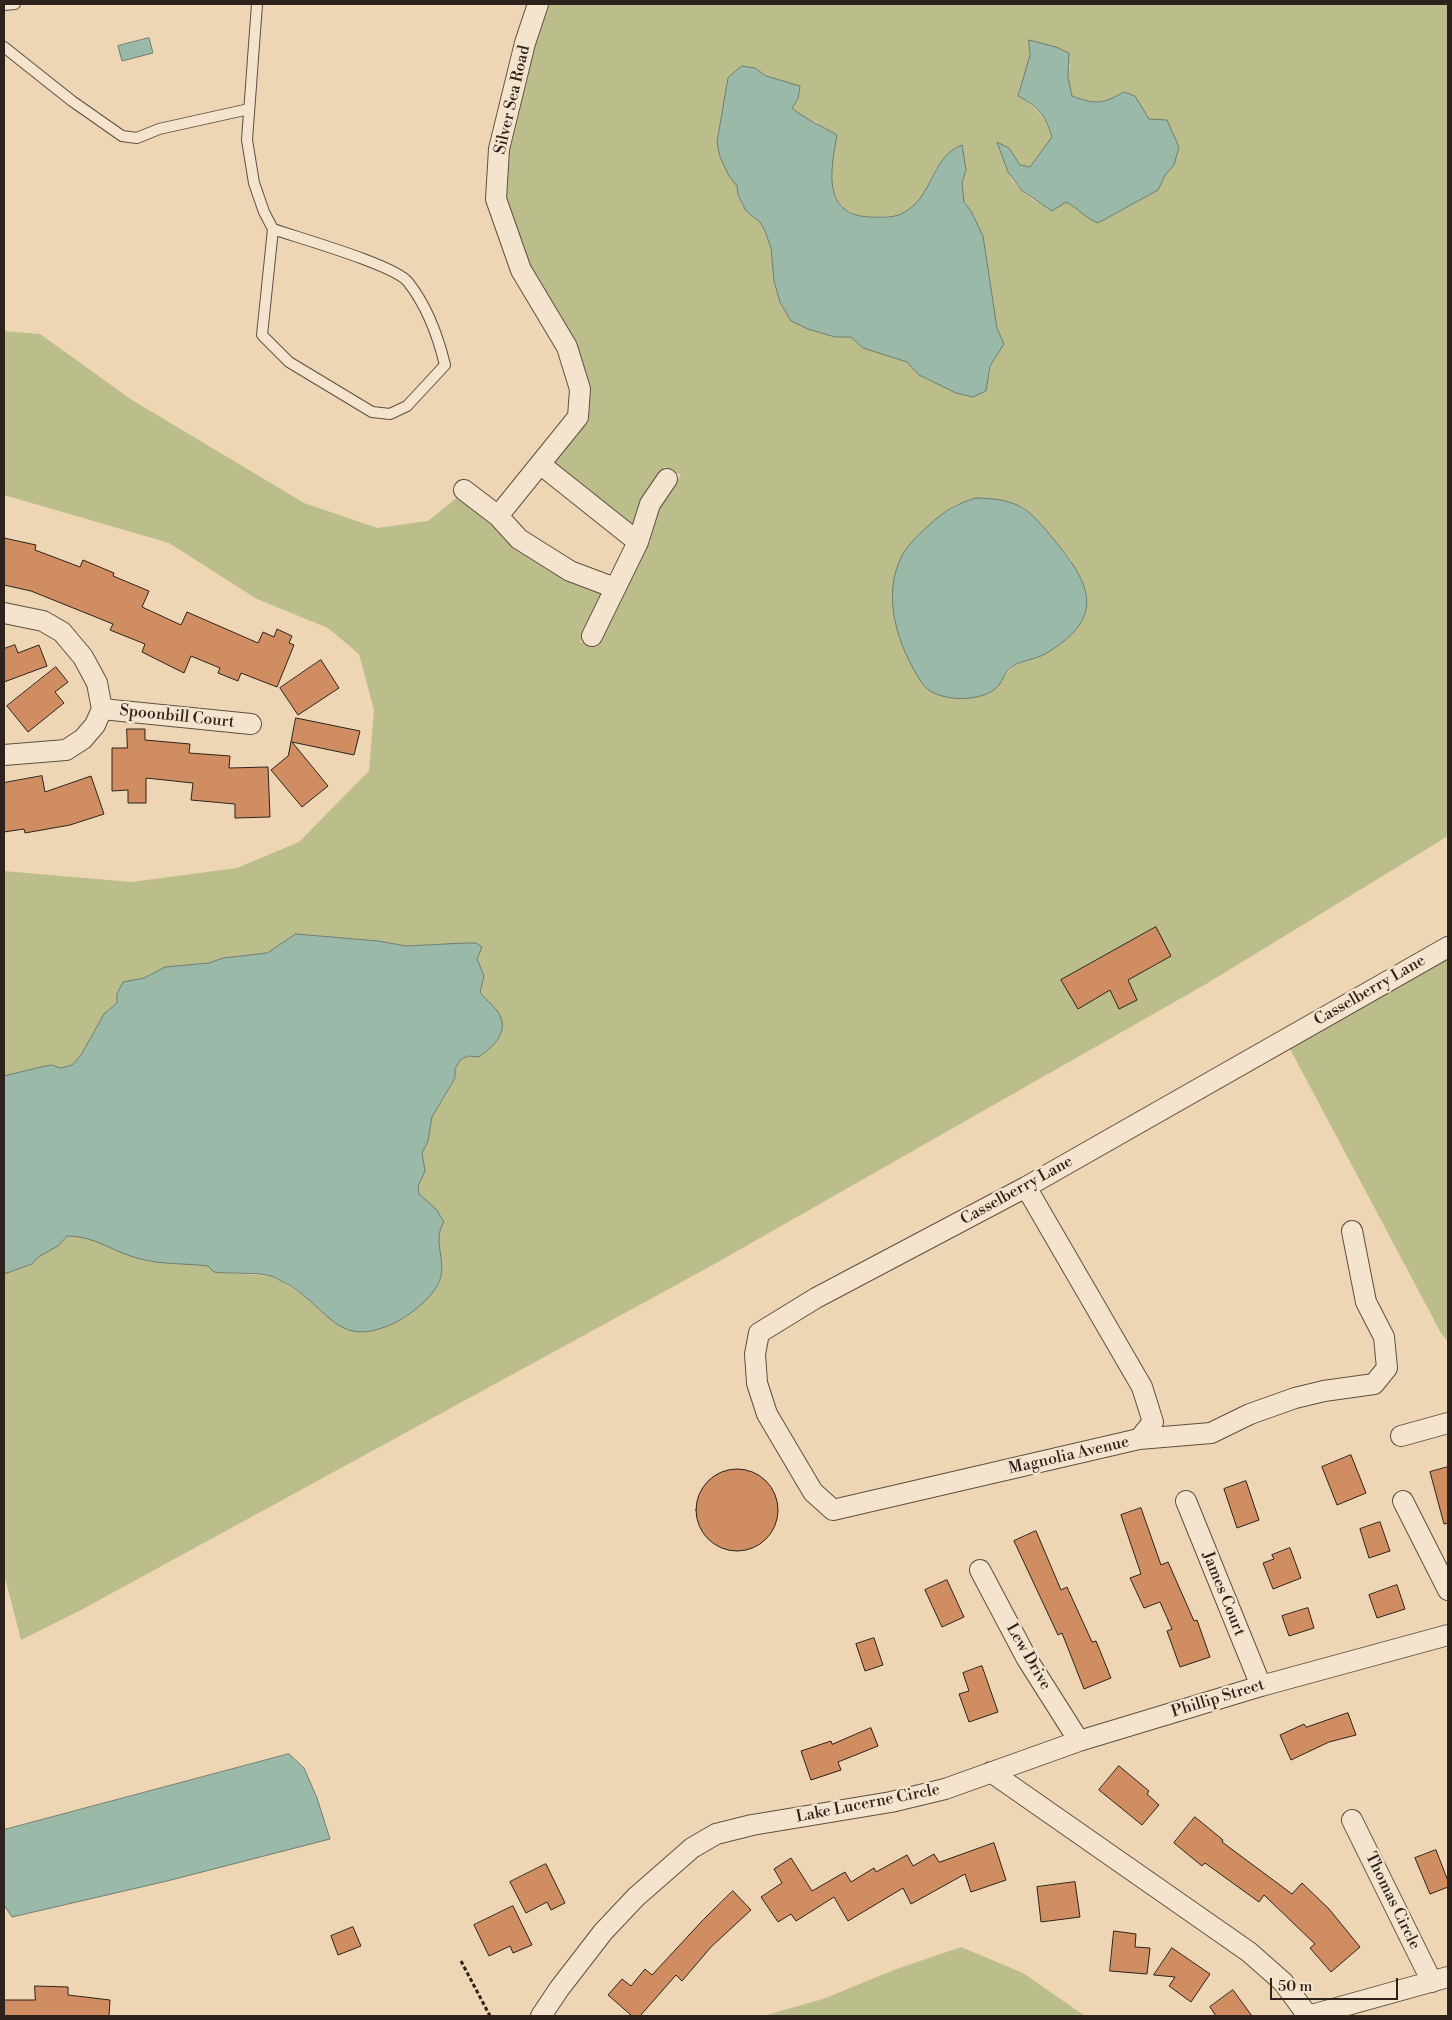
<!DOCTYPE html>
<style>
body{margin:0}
#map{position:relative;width:1452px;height:2020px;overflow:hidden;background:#eed5b3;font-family:"Libre Bodoni",serif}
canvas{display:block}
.frame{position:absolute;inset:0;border:5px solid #2d231c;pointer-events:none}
.scale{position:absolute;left:1270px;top:1978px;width:128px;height:22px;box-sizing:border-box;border:2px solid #2d231c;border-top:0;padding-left:6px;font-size:15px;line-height:18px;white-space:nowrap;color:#2d231c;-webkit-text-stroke:4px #f4e4ce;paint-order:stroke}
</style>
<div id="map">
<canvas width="1452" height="2020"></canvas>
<div class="frame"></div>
<div class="scale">50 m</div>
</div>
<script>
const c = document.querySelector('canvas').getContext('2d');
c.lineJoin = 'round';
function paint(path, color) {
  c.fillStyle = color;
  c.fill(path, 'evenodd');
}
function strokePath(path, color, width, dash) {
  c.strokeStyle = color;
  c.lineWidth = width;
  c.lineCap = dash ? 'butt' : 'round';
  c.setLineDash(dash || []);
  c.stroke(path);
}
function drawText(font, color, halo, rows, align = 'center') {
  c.font = font + ' "Libre Bodoni",serif';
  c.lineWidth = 4.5;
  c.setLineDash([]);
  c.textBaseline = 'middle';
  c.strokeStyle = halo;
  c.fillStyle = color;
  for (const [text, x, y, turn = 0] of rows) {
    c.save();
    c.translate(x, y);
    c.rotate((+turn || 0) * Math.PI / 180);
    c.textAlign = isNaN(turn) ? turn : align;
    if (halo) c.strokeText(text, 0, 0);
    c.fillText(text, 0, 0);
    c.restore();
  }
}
paint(new Path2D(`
 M548 4H1448V836L1206 984 709 1267 81 1610 21 1640 4 1574V1274L32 1264 38 1257 58 1246 67 1236 89 1238 138 1258 208 1266 214 1272 271 1276 303 1295 327 1316 406 1317C414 1309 434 1293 439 1283 448 1263 431 1241 444 1222L436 1209 419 1194 418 1186 425 1171 422 1153 428 1141 432 1117 455 1079V1069L460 1060 468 1056 479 1057 495 1043 493 1007 480 992 484 976 477 959 476 943 406 946 378 941 297 934 267 953 223 958 209 963 165 967 144 978 135 979 117 994V1003L104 1014 81 1055 72 1065 61 1068 51 1065 41 1067 4 1076V871L132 882 237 868 299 842 369 771 374 710 359 654 328 628 257 599 169 543 4 495V331L40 334 132 400 304 503 377 528 428 521 458 497 485 519 602 593 580 642 597 647 646 546 651 541 649 538 659 507 681 475 664 467 642 500 633 526 553 462 588 417 590 386 576 342 530 266 506 197 509 150 535 45ZM1029 41 1070 64 1068 77 1072 96C1096 105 1102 104 1124 92L1135 96 1174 165 1165 175 1158 190 1098 223 1066 202 1050 208C1034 202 1014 189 1008 172 1006 166 1009 155 1009 148L1020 165 1030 167 1052 137C1045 117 1037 107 1018 96L1030 55ZM755 68 798 99 792 107 802 117 817 122 832 165 831 189 842 208 861 217 899 216 915 206 925 194 936 168 956 147 966 170 962 183 964 202 971 211 983 236 997 328 1004 344 990 366 989 376 956 393 919 375 907 362 863 348 851 337H835L808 329 791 321 780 302 774 281 771 248 765 231 760 222 746 211 738 195 737 186 729 176 720 157 717 142 728 79ZM976 498 1023 507 1039 522 1072 561 1025 661C1008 668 1012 669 1001 680 987 695 969 698 950 698L896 625 894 576 941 515 954 505Z
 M1448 957V1342L1441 1333 1289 1047Z
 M961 1947 1023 1973 1085 2016H763L823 1999 894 1970Z`), '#bbbd8b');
const water = new Path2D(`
 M149 38 153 53 122 61 118 46Z
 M1029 40 1056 47 1069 53 1068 77 1072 96C1096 105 1102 104 1124 92L1135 96 1149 119 1167 120 1179 147 1174 165 1165 175 1158 190 1098 223C1085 218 1078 208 1066 202L1052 211 1021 190 1008 172 997 142 1009 148 1020 165 1030 167 1052 137C1045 115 1039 107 1018 96L1030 55Z
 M742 66 755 68 766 76 800 86 798 99 792 108C805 119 822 126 837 135 831 169 821 216 871 217 880 217 893 218 901 214 934 199 929 158 962 145L966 170 962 183 964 202 971 211 983 236 997 328 1004 344 990 366 986 391 973 397 956 393 919 375 907 362 863 348 851 337H835L808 329 791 321 780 302 774 281 771 248 765 231 760 222 746 211 738 195 737 186 729 176 720 157 717 142 728 78Z
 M976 498C1020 499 1028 508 1055 541 1094 588 1104 619 1045 654 1036 659 1023 660 1013 666 1004 671 1003 683 995 689 978 703 934 702 922 683 898 647 880 595 903 554 909 544 919 534 928 526 946 510 953 505 976 498Z
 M296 934 378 941 406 946 465 943H476L482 947 477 959 484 976 480 992C486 1001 498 1008 501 1018 507 1035 491 1048 479 1057L468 1056 460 1060 455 1069V1078L432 1117 428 1141 422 1153 425 1171 418 1186 419 1194 436 1209 444 1222C431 1241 449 1264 438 1284 431 1299 410 1315 396 1322 336 1352 329 1306 285 1283 280 1281 275 1277 271 1276 258 1272 230 1274 214 1272L208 1266C184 1263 160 1265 137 1258 111 1251 95 1236 67 1236L58 1246 38 1257 32 1264 4 1274V1076L41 1067 51 1065 61 1068 72 1065 81 1055 104 1014 117 1003V994L123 982 144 978 165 967 209 963 223 958 267 953Z
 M289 1754 304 1768 317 1798 330 1839 167 1881 12 1917 4 1905V1830Z`);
paint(water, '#9ab9a9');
strokePath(water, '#6e7d71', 1);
const building = new Path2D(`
 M4 538 36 545 35 550 80 567 83 560 114 573 113 576 149 591 142 607 181 625 187 612 258 643 263 632 274 637 277 629 292 636 289 643 294 645 277 687 241 673 238 681 218 673 220 668 191 656 184 673 142 652 145 644 110 630 113 624 31 591 4 585Z
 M15 645 18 653 39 645 47 666 4 682V649Z
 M321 660 339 688 298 715 280 688Z
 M56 667 68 682 55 692 64 703 28 732 7 706Z
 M296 718 360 731 354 755 292 742 328 786 302 807 271 770 288 756Z
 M127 729H145V740L190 744 189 753 230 756 229 768 268 767 270 817 235 818V804L191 800 193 783 146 778V803H128V790L112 791V748H127Z
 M42 776 45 792 91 776 104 814 70 825 25 833 24 829 4 832V783Z
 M1156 927 1171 956 1128 980 1137 1000 1119 1009 1110 990 1078 1009 1061 980Z
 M1351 1455 1366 1493 1337 1505 1322 1467Z
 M1448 1467V1523L1444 1524 1430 1472Z
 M696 1510a41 41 0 1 1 82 0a41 41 0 1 1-82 0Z
 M1246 1481 1259 1520 1237 1528 1224 1489Z
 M1141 1508 1161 1565 1168 1562 1194 1621 1197 1620 1210 1657 1180 1667 1167 1631 1172 1629 1160 1602 1144 1608 1130 1578 1141 1574 1121 1515Z
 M1380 1522 1390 1551 1369 1558 1360 1529Z
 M1036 1531 1061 1590 1067 1587 1092 1642 1096 1641 1111 1678 1084 1689 1062 1633 1058 1635 1014 1541Z
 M1290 1548 1301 1578 1273 1589 1263 1563 1274 1559 1272 1555Z
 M947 1580 964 1617 942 1627 925 1590Z
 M1397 1585 1405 1609 1377 1618 1369 1595Z
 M1308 1608 1314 1628 1289 1636 1282 1616Z
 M874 1638 883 1665 865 1671 856 1644Z
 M982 1666 998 1712 969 1722 959 1694 969 1691 963 1673Z
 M1348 1713 1356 1735 1329 1742 1291 1760 1280 1735 1304 1724 1306 1727Z
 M871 1728 878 1746 838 1762 841 1770 811 1780 801 1751 831 1741 832 1744Z
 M1119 1766 1149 1791 1147 1794 1159 1805 1142 1825 1099 1790Z
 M1195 1817 1223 1840 1222 1842 1292 1894 1302 1883 1329 1909 1360 1947 1331 1972 1310 1948 1315 1944 1264 1895 1259 1902 1205 1863 1202 1866 1174 1843Z
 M994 1843 1006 1880 971 1892 965 1874 911 1904 903 1888 848 1921 834 1897 796 1921 791 1914 778 1922 761 1897 782 1883 774 1869 791 1858 812 1891 845 1872 851 1882 874 1868 876 1872 907 1855 913 1866 934 1854 939 1862Z
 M1436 1850 1448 1881V1887L1430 1894 1415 1858Z
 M546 1864 565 1903 551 1910 547 1902 526 1913 510 1882Z
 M1075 1882 1080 1917 1041 1922 1037 1887Z
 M733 1891 751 1910 711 1947 682 1981 676 1975 640 2016H632L608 1995 622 1979 631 1986 645 1969 652 1975 703 1920Z
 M513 1906 532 1945 513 1953 510 1946 489 1956 474 1925Z
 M353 1927 361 1946 338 1955 331 1936Z
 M1114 1931 1136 1934 1135 1947 1150 1948 1147 1974 1110 1971Z
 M1172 1948 1210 1974 1191 2002 1169 1986 1175 1977 1154 1975Z
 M35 1986 68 1987V1995L110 2000 109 2016H4V2000H35Z
 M1233 1990 1252 2016H1216L1210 2007Z`);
paint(building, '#cf8d61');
strokePath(building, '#2d231c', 1);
const service = new Path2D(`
 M257 4 247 140 254 183 264 212 273 229 262 335 289 362 372 412 390 414 407 406 445 365C438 336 427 306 408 282 395 265 299 238 273 229
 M4 5 15 4
 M4 47 72 101 122 136 137 138 159 129 249 109`);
const minor = new Path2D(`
 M540 464 638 542
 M464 490 498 516 519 539 570 571 615 588
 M498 516 578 417 580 389 567 347 521 270 496 199 499 149 525 43 538 4
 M4 613 43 621 62 632 83 657 97 683 102 709 95 725 83 739 66 750 4 755
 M592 636 638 542 650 504 667 479
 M102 709 251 724
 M1026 1187 1142 1387 1153 1422 1139 1439 833 1510 813 1492 767 1414 757 1383 755 1354 759 1333 816 1298 1026 1187 1448 947
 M1401 1436 1448 1423
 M1139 1439 1211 1433 1250 1414 1295 1398 1324 1391 1374 1384 1387 1368 1384 1337 1366 1302 1352 1231
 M1186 1501 1261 1686
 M1403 1501 1448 1590
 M980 1570 1027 1659 1079 1741
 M991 1772 1249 1952 1283 1982 1308 2016
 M1352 1820 1432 1982
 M541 2016 559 1989 603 1932 636 1897 692 1848 716 1834 752 1825 891 1802 945 1789 1079 1741 1261 1686 1448 1635
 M1308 2016 1448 1977`);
strokePath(service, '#5d5042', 12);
strokePath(minor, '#5d5042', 22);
strokePath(new Path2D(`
 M461 1961 490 2016`), '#2d231c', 3, [4, 2.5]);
strokePath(service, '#f4e4ce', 10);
strokePath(minor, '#f4e4ce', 20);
drawText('16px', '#2d231c', '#f4e4ce', [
 ["Silver Sea Road",513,100,-77],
 ["Spoonbill Court",177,717,6],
 ["Casselberry Lane",1370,991,-30],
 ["Casselberry Lane",1017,1191,-29],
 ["Magnolia Avenue",1069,1456,-13],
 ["James Court",1223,1594,68],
 ["Lew Drive",1028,1657,60],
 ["Phillip Street",1218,1699,-17],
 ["Lake Lucerne Circle",868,1804,-11],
 ["Thomas Circle",1392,1901,64]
]);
</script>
